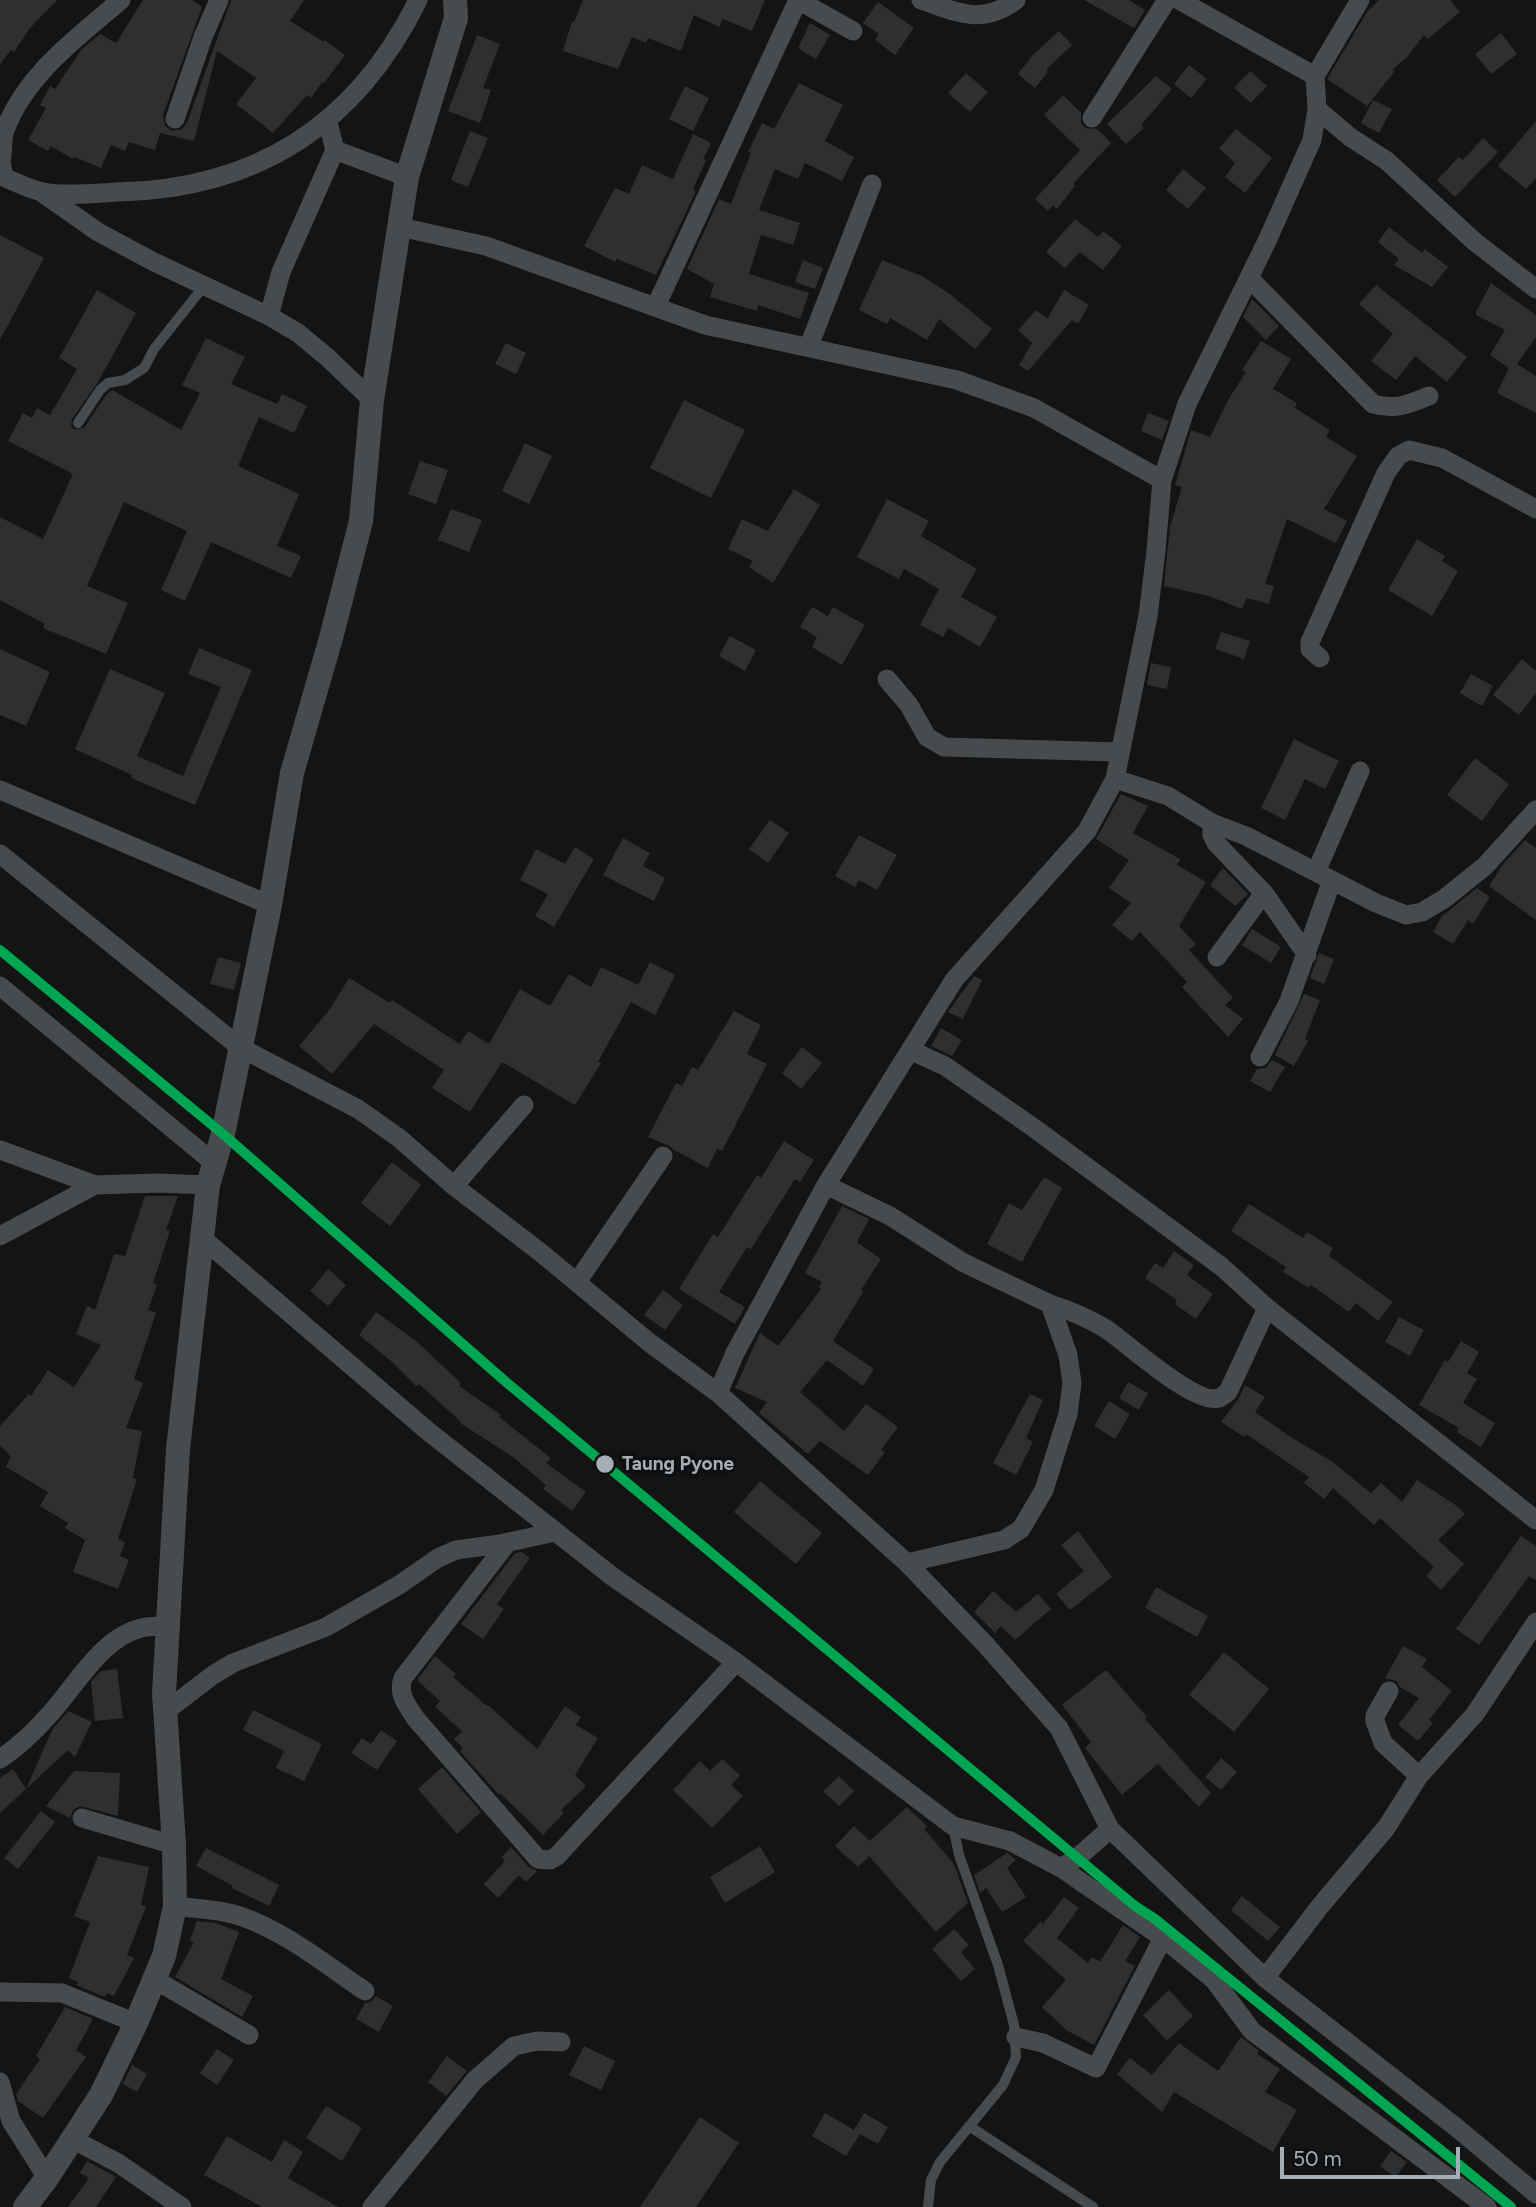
<!DOCTYPE html>
<style>
body{margin:0}
#map{position:relative;width:1536px;height:2207px;overflow:hidden;background:#141414;font-family:Figtree,sans-serif}
canvas{display:block}
.scale{position:absolute;left:1280px;top:2147px;width:180px;height:32px;box-sizing:border-box;border:4px solid #a5adb5;border-top:0;padding-left:9px;font-size:21px;line-height:24px;white-space:nowrap;color:#a5adb5;-webkit-text-stroke:5px #0e0f10;paint-order:stroke}
</style>
<div id="map">
<canvas width="1536" height="2207"></canvas>
<div class="scale">50 m</div>
</div>
<script>
const c = document.querySelector('canvas').getContext('2d');
c.lineJoin = 'round';
function paint(path, color) {
  c.fillStyle = color;
  c.fill(path, 'evenodd');
}
function strokePath(path, color, width, dash) {
  c.strokeStyle = color;
  c.lineWidth = width;
  c.lineCap = dash ? 'butt' : 'round';
  c.setLineDash(dash || []);
  c.stroke(path);
}
function drawText(font, color, halo, rows, align = 'center') {
  c.font = font + ' Figtree,sans-serif';
  c.lineWidth = 7;
  c.setLineDash([]);
  c.textBaseline = 'middle';
  c.strokeStyle = halo;
  c.fillStyle = color;
  for (const [text, x, y, turn = 0] of rows) {
    c.save();
    c.translate(x, y);
    c.rotate((+turn || 0) * Math.PI / 180);
    c.textAlign = isNaN(turn) ? turn : align;
    if (halo) c.strokeText(text, 0, 0);
    c.fillText(text, 0, 0);
    c.restore();
  }
}
paint(new Path2D(`
 M0 0H57L30 28 14 52 11 50 0 64Z
 M143 0H192L202 7 163 115 165 126 172 131 182 129 187 123 231 0H304L290 21 324 42 325 40 345 55 324 83 322 82 311 98 307 95 273 133 236 104 256 78 217 51 194 141 160 133 155 150 129 142 125 151 111 145 101 168 74 157 73 159 51 146 48 151 28 140 46 108 40 105 50 86 55 89 81 50 100 34 116 43Z
 M583 0H765L752 31 723 19 719 27 694 15 681 51 648 38 646 43 632 37 618 69 563 51 572 21 574 22Z
 M1084 0H1129L1145 10 1134 28Z
 M1379 0H1450L1460 12 1428 39 1424 35 1407 57 1392 70 1395 71 1367 106 1327 79 1367 12Z
 M878 2 914 28 895 55 875 40 879 34 863 23Z
 M810 23 830 35 816 59 798 48Z
 M1059 31 1072 45 1046 70 1048 72 1035 88 1018 74 1032 56Z
 M1501 33 1517 54 1491 74 1475 54Z
 M477 35 500 44 483 88 491 90 480 123 448 111Z
 M1189 65 1207 79 1191 98 1174 84Z
 M1250 71 1267 86 1251 103 1234 88Z
 M966 73 988 92 970 112 948 93Z
 M1156 76 1172 89 1141 125 1144 128 1126 144 1107 124Z
 M799 83 843 105 825 141 854 157 842 181 805 163 798 179 775 169 759 210 800 223 793 245 761 235 749 274 809 293 800 319 758 305 757 311 710 297 714 284 687 269 719 199 731 204 751 153 748 152 762 123 774 129Z
 M685 86 709 98 693 131 669 119Z
 M1063 95 1081 113V123L1085 128 1097 129 1111 143 1073 184 1075 186 1057 209 1053 205 1048 211 1035 199 1080 150 1044 115Z
 M1373 100 1392 109 1379 133 1361 123Z
 M1536 121V178L1526 189 1498 166Z
 M1236 129 1272 158 1245 193 1225 177 1235 163 1219 148Z
 M470 131 488 138 468 187 451 180Z
 M693 134 711 143 703 159 706 160 693 189 696 191 656 275 617 259 615 262 584 246 615 188 629 194 642 165 673 179Z
 M1483 138 1498 152 1455 197 1437 180 1459 157 1463 160Z
 M1183 169 1206 188 1188 209 1166 190Z
 M1075 219 1098 237 1103 231 1122 246 1103 270 1080 252 1065 268 1046 252Z
 M1389 227 1422 253 1425 249 1448 267 1432 287 1394 265 1399 259 1378 242Z
 M0 235 44 258 0 340Z
 M803 260 823 268 815 289 795 282Z
 M882 260 922 276 950 294 992 329 975 349 939 319 927 340 890 318 887 324 859 310Z
 M1491 283 1536 315V337L1517 364 1536 376V413L1497 393 1509 368 1490 355 1505 330 1476 315V312Z
 M1376 285 1467 357 1447 382 1415 356 1396 380 1371 361 1393 334 1359 304Z
 M97 290 136 313 98 382 72 419 71 426 74 429 84 428 106 395 112 390 181 430 200 393 182 385 206 338 245 357 231 384 277 404 282 394 307 406 294 433 259 417 238 466 299 494 277 546 301 556 291 578 211 542 185 601 161 590 187 531 124 502 87 586 128 603 106 654 43 628 45 624 0 600V517L43 539 73 474 8 441 23 413 32 418 37 408 50 415 77 369 59 358Z
 M1064 290 1089 305 1078 324 1072 320 1028 371 1019 365 1032 343 1018 330 1036 310 1047 319Z
 M1252 299 1279 326 1266 340 1243 317Z
 M1261 341 1291 359 1273 389 1297 403 1295 408 1330 430 1326 437 1357 456 1324 509 1347 521 1336 543 1287 519 1265 584 1274 586 1269 604 1247 598 1242 609 1209 596 1164 586 1170 527 1182 487 1175 485 1191 430 1210 437 1228 400 1246 372 1242 370Z
 M506 343 526 353 516 374 495 364Z
 M684 400 745 430 711 498 650 468Z
 M1148 413 1169 421 1162 440 1141 431Z
 M525 443 552 456 529 504 502 491Z
 M420 461 448 470 436 504 408 494Z
 M794 489 820 505 773 583 749 567 753 561 728 549 742 519 768 531Z
 M887 499 929 521 921 536 977 569 961 597 997 617 980 647 948 628 943 637 920 625 939 589 904 569 899 579 857 557Z
 M451 509 482 520 469 552 438 540Z
 M1417 539 1445 556 1442 561 1458 571 1432 616 1388 590Z
 M812 607 828 616 833 607 865 625 842 665 812 647 817 637 800 627Z
 M1221 632 1250 641 1244 659 1215 649Z
 M730 636 756 650 745 671 719 656Z
 M199 648 252 670 195 805 131 778 132 775 75 749 110 669 165 693 137 756 183 776 221 687 188 674Z
 M0 649 50 672 26 726 0 715Z
 M1522 659 1536 671V693L1519 715 1493 695Z
 M1151 663 1171 667 1167 689 1147 685Z
 M1471 674 1493 686 1482 706 1460 693Z
 M1294 739 1339 761 1325 789 1305 779 1285 820 1261 808Z
 M1475 758 1509 784 1482 821 1447 795Z
 M1121 794 1148 806 1133 833 1180 859 1177 865 1206 882 1179 926 1196 944 1189 950 1233 998 1225 1005 1243 1019 1228 1037 1182 987 1187 982 1140 932 1132 941 1112 925 1131 903 1109 888 1129 860 1096 839Z
 M770 820 789 833 768 863 749 849Z
 M859 835 897 855 877 890 859 880 855 887 835 876Z
 M623 838 650 853 643 866 665 878 654 901 603 875Z
 M1525 840 1536 848V920L1489 886 1504 863Z
 M575 847 594 859 554 927 535 916 548 894 520 880 536 849 565 864Z
 M1223 868 1248 894 1235 906 1210 885Z
 M1477 888 1490 897 1473 924 1468 920 1453 944 1433 932 1442 916Z
 M1252 929 1281 947 1271 963 1242 945Z
 M1319 953 1334 959 1324 984 1310 978Z
 M218 957 241 963 234 990 210 984Z
 M650 962 675 975 655 1015 631 1002 598 1062 601 1063 575 1105 502 1062 470 1112 432 1088 444 1070 374 1024 332 1074 299 1046 330 1009 349 978 390 1003 392 1000 460 1044 468 1031 489 1044 520 989 550 1006 569 974 591 987 601 967 638 985Z
 M974 976 982 980 963 1019 948 1012Z
 M1304 994 1320 1000 1305 1039 1308 1041 1294 1066 1275 1055Z
 M734 1011 761 1025 747 1054 767 1064 722 1151 717 1149 708 1168 674 1150 669 1146 648 1137 676 1083 682 1086 692 1067 698 1070Z
 M941 1028 962 1040 952 1056 931 1046Z
 M802 1047 822 1063 801 1089 782 1073Z
 M1272 1060 1285 1067 1270 1092 1250 1081 1257 1069 1266 1068Z
 M784 1141 814 1160 800 1182 795 1179 751 1249 747 1247 719 1292 745 1307 735 1324 679 1289 713 1234 718 1237 757 1175 761 1178Z
 M392 1162 421 1185 390 1226 361 1203Z
 M1044 1177 1062 1188 1022 1262 987 1244 1009 1203 1022 1210Z
 M145 1196H178L166 1230 170 1231 153 1283 157 1285 148 1310 156 1313 134 1379 143 1383 126 1428 142 1431 133 1478 137 1479 118 1539 125 1542 120 1556 129 1560 118 1589 73 1572 85 1540 65 1528 68 1523 40 1506 48 1492 6 1467 11 1457 0 1445V1426L29 1394 31 1396 48 1370 74 1387 101 1345 76 1334 87 1306 95 1310 114 1254 125 1256Z
 M1249 1204 1303 1238 1307 1232 1333 1248 1329 1256 1393 1302 1378 1321 1356 1303 1349 1312 1311 1285 1309 1288 1283 1272 1286 1267 1231 1231Z
 M842 1206 869 1219 857 1242 881 1259 861 1290 863 1292 833 1341 874 1369 863 1386 827 1360 800 1392 844 1431 866 1404 898 1427 881 1450 885 1452 868 1475 820 1441 808 1454 759 1413 767 1402 735 1388 760 1333 778 1346 821 1289 819 1287 822 1282 805 1273Z
 M1174 1251 1194 1265 1187 1275 1213 1294 1196 1319 1175 1304 1177 1300 1145 1278 1155 1263 1163 1268Z
 M328 1269 346 1285 328 1306 310 1291Z
 M663 1290 683 1305 665 1330 644 1315Z
 M376 1312 416 1341 461 1383 459 1386 501 1415 499 1417 551 1458 546 1463 586 1492 572 1511 543 1489 546 1485 513 1457 460 1423 461 1422 419 1384 416 1386 392 1362 359 1335Z
 M1399 1317 1424 1330 1410 1356 1385 1342Z
 M1461 1341 1479 1352 1467 1373 1477 1379 1463 1403 1495 1423 1481 1447 1457 1432 1459 1428 1419 1405 1445 1360 1448 1362Z
 M1128 1382 1148 1393 1139 1410 1119 1398Z
 M1245 1385 1265 1397 1255 1412 1289 1436 1331 1461 1371 1493 1381 1483 1402 1502 1417 1480 1457 1506 1465 1514 1438 1540 1464 1564 1441 1590 1426 1576 1434 1567 1380 1518 1374 1525 1333 1488 1324 1499 1304 1483 1309 1477 1246 1434 1244 1437 1221 1422 1239 1398Z
 M1030 1394 1043 1400 1026 1438 1033 1442 1016 1475 993 1463Z
 M1109 1401 1130 1414 1115 1439 1094 1426Z
 M760 1481 822 1533 796 1564 734 1512Z
 M1078 1531 1112 1577 1070 1610 1056 1594 1084 1571 1061 1545Z
 M1521 1536 1536 1546V1580L1529 1576 1479 1645 1456 1629Z
 M522 1552 530 1558 497 1604 504 1609 483 1639 461 1624 515 1553Z
 M1156 1587 1208 1616 1197 1637 1145 1608Z
 M993 1591 1016 1612 1038 1594 1051 1609 1015 1640 1001 1626 995 1633 974 1612Z
 M1403 1646 1427 1659 1422 1667 1452 1691 1429 1720 1433 1723 1418 1741 1398 1725 1419 1698 1400 1687 1396 1681 1385 1678Z
 M1224 1652 1269 1689 1234 1732 1189 1695Z
 M435 1656 456 1674 453 1677 487 1706 488 1705 537 1749 565 1706 581 1717 576 1725 598 1738 575 1775 586 1786 561 1810 564 1813 543 1835 500 1793 499 1795 460 1751 463 1748 454 1739 462 1731 435 1707 440 1701 417 1680Z
 M117 1669 123 1718 95 1721 91 1682 101 1671Z
 M1106 1670 1147 1717 1145 1719 1211 1793 1199 1807 1158 1764 1122 1795 1085 1748 1091 1742 1062 1705Z
 M253 1710 322 1744 304 1781 276 1768 284 1751 243 1730Z
 M68 1711 92 1722 75 1757 68 1750 26 1789 52 1730Z
 M381 1730 397 1741 377 1770 351 1753 362 1738 371 1744Z
 M1221 1758 1237 1772 1221 1790 1205 1777Z
 M722 1759 740 1775 731 1785 743 1796 712 1828 673 1790 700 1761 710 1771Z
 M442 1767 481 1812 457 1834 418 1789Z
 M13 1769 26 1789 0 1813V1778Z
 M74 1771 120 1773 118 1816 80 1806 73 1810 70 1818 46 1806Z
 M839 1776 854 1791 839 1806 823 1791Z
 M907 1807 927 1826 924 1829 954 1864 968 1903 936 1932 869 1856 858 1867 835 1846 854 1826 870 1841Z
 M41 1811 55 1822 18 1869 4 1858Z
 M760 1846 775 1872 725 1903 710 1877Z
 M511 1847 529 1867 537 1871 526 1882 519 1875 498 1898 484 1884 505 1861 502 1857Z
 M206 1848 279 1885 269 1906 232 1888 233 1886 196 1866Z
 M1007 1853 1016 1860 1007 1868 1026 1897 1002 1912 986 1888 980 1893 974 1875Z
 M98 1856 149 1867 141 1905 146 1907 127 1955 134 1958 114 1996 107 1993 105 1997 76 1985 78 1982 69 1978 90 1922 74 1916Z
 M1242 1896 1280 1927 1268 1941 1231 1910Z
 M1064 1897 1079 1908 1057 1938 1088 1963 1092 1957 1100 1962 1123 1925 1140 1937 1125 1961 1135 1966 1094 2045 1066 2030 1042 2007 1066 1980 1023 1941 1041 1921 1043 1924Z
 M197 1921 216 1923 239 1932 221 1979 253 1996 242 2017 175 1977 194 1942 190 1940Z
 M954 1929 969 1945 961 1952 975 1969 961 1981 932 1949Z
 M1169 1990 1193 2016 1167 2041 1143 2015Z
 M376 1996 393 2006 379 2032 356 2019 365 2003 371 2002Z
 M65 2007 93 2019 76 2050 86 2057 43 2118 18 2101 16 2094 40 2059 36 2056Z
 M1241 2037 1259 2051 1257 2054 1280 2069 1265 2092 1297 2110 1273 2152 1174 2092 1162 2112 1117 2074 1130 2058 1152 2075 1179 2043 1218 2071Z
 M584 2046 615 2061 601 2090 569 2075Z
 M217 2049 234 2060 217 2085 200 2073Z
 M447 2056 467 2071 446 2096 428 2082Z
 M132 2065 147 2074 137 2092 123 2084Z
 M326 2106 362 2128 342 2161 306 2138Z
 M825 2113 854 2130 864 2113 888 2127 878 2144 860 2134 846 2156 812 2136Z
 M700 2117 739 2143 696 2207H640Z
 M227 2136 272 2162 284 2140 303 2152 288 2178 338 2207H262L204 2175Z
 M1391 2151 1407 2162 1395 2178 1380 2166Z
 M87 2161 116 2177 96 2207H68L89 2178 80 2173Z`), '#2e2f30');
strokePath(new Path2D(`
 M78 423 100 390 108 383 125 380 144 368 154 349 204 286
 M969 2126 1093 2207
 M928 2207 931 2180 940 2162 1003 2085 1016 2057 1014 2025 998 1965 959 1855 953 1826`), '#484b4d', 10);
strokePath(new Path2D(`
 M921 0C957 12 981 26 1016 0
 M1179 0 1315 76
 M1317 109 1350 137 1387 161 1475 242 1536 289
 M1092 118 1167 0
 M175 119 203 37 219 0
 M335 150 407 177
 M0 156 4 177C15 182 27 188 39 191 57 197 98 193 118 192 257 189 357 124 418 0
 M2 157C3 148 2 138 5 130 26 74 78 37 121 0
 M41 192 98 232 154 262 269 316 298 333 327 357 372 400
 M400 227 486 246 705 325 957 380 1034 408 1162 480
 M1249 278 1373 404C1396 410 1407 405 1429 396
 M656 306 798 0 853 31
 M269 316 281 272 335 150 327 119
 M809 346 872 184
 M1320 658 1310 649V642L1386 473 1398 456 1409 450 1442 458 1536 509
 M887 679 909 705 927 737 944 747 1119 752
 M1115 779 1168 796 1212 823 1246 836 1376 903 1406 915 1422 912 1444 899 1485 866 1536 810
 M0 790 270 905
 M1212 823V835L1216 843 1264 893 1307 955
 M0 854 241 1048 358 1109 399 1138 454 1186 540 1252 650 1343 718 1393 907 1563 985 1644 1059 1728 1110 1829
 M1316 872 1360 771
 M1217 957 1264 893
 M0 986 214 1163
 M910 1050 945 1066 1034 1128 1222 1267 1267 1308 1536 1520
 M1260 1057 1289 1001 1332 880
 M0 1150 95 1185
 M826 1185 890 1216 964 1263 1050 1304 1068 1355 1072 1383 1068 1414 1044 1490 1021 1529 1004 1540 907 1563
 M454 1186 524 1105
 M0 1236 95 1185 158 1183 208 1185
 M202 1238 429 1432 613 1577 736 1662 953 1826 1010 1841 1061 1868 1078 1857 1110 1829 1265 1978 1457 2128 1536 2194
 M577 1282 663 1156
 M1050 1304C1071 1311 1091 1319 1109 1331 1129 1345 1196 1406 1219 1398 1222 1397 1225 1394 1228 1392L1267 1308
 M718 1393 735 1353 826 1185 954 980 1087 831 1115 779 1148 616 1156 551 1162 480 1187 404 1267 241 1312 140 1317 109 1315 76 1360 0
 M508 1542 403 1678C397 1694 407 1705 416 1719L538 1859 550 1860 557 1856 736 1662
 M1389 1691 1375 1716V1721L1383 1743 1419 1776
 M166 1711 213 1675 233 1663 326 1627 399 1585 438 1558 456 1550 500 1544 555 1532
 M0 1759C18 1747 34 1732 48 1716 75 1688 100 1638 141 1628 150 1626 160 1626 168 1626
 M82 1818 174 1845
 M1061 1868 1163 1938 1214 1980 1252 2031 1487 2207
 M175 1906C196 1909 220 1909 240 1916 286 1932 325 1964 365 1991
 M1265 1978 1321 1905 1386 1828 1419 1776 1475 1714 1536 1622
 M154 1979 249 2035
 M0 1992 62 1993 136 2023
 M1016 2037 1043 2043 1096 2068 1163 1938
 M0 2082 11 2121 47 2178
 M72 2139 118 2163 182 2207
 M372 2207 475 2080 514 2046 537 2041 561 2042`), '#484b4d', 19);
strokePath(new Path2D(`
 M25 2207 47 2178 101 2095 136 2023 164 1956 175 1906 174 1845 164 1693 178 1449 208 1185 223 1134 270 905 292 773 331 638 361 521 372 400 407 177 456 18 455 0`), '#484b4d', 24);
strokePath(new Path2D(`
 M0 950 223 1134 506 1382 1135 1906 1155 1919 1511 2207`), '#00a651', 10);
for (const [x, y, r, color] of [
 [605,1464,10,"#a5adb5"]
]) {
  const dot = new Path2D();
  dot.arc(x, y, r, 0, 2 * Math.PI);
  c.fillStyle = color;
  c.fill(dot);
  strokePath(dot, '#0e0f10', 2.5);
}
drawText('bold 19px', '#a5adb5', '#0e0f10', [
 ["Taung Pyone",622,1464]
], 'left');
</script>
